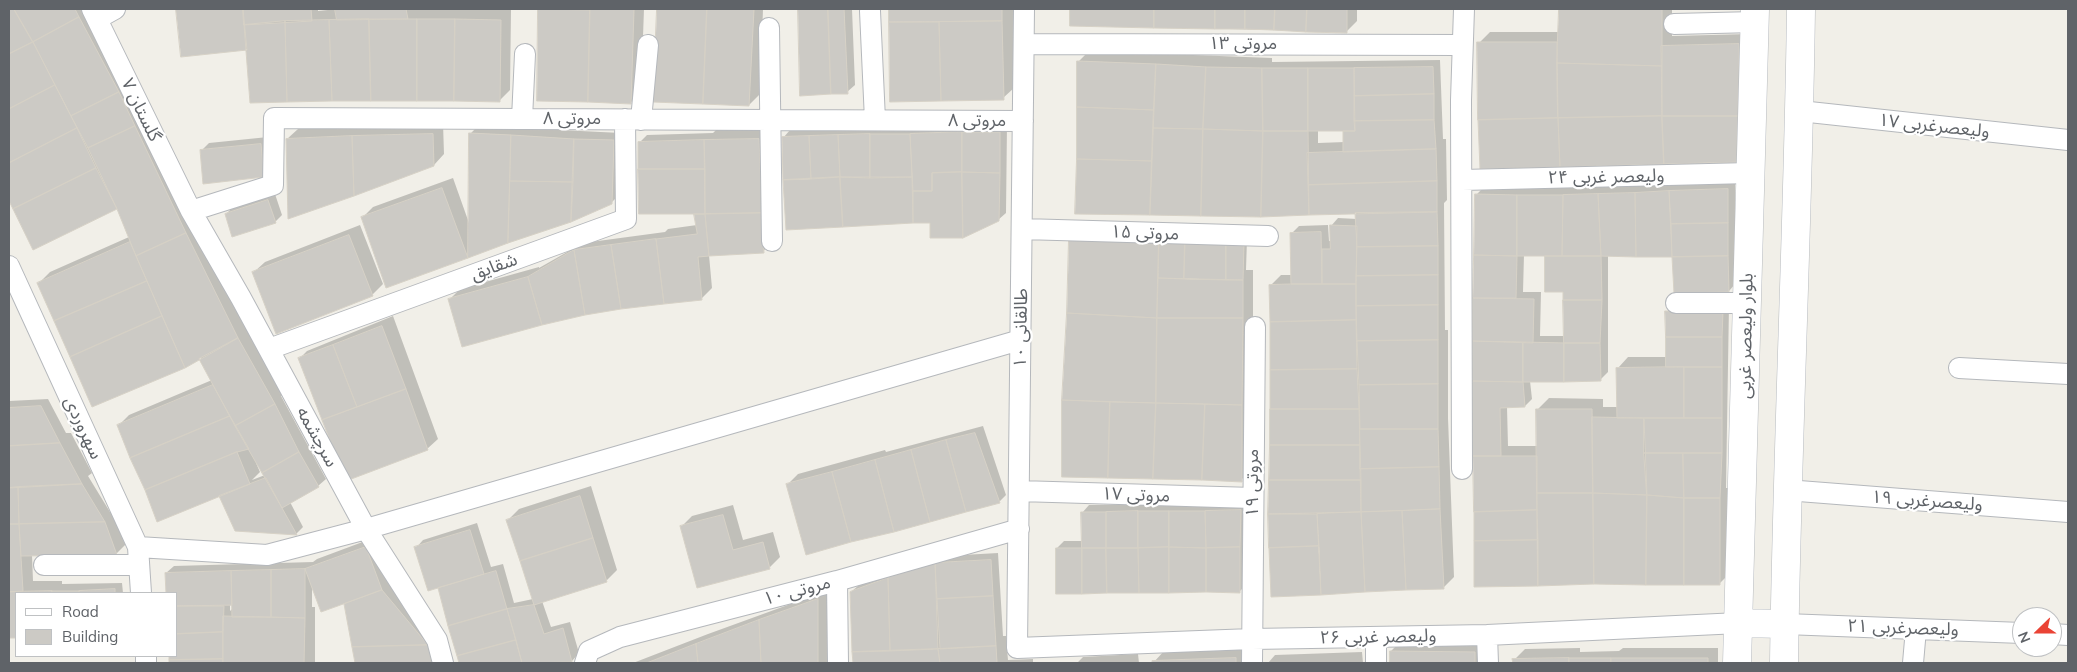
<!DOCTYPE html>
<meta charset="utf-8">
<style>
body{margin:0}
#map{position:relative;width:2077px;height:672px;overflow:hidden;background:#f1efe8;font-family:Mulish,sans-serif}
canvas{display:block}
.frame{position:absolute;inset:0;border:10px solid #5f6368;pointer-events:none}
.legend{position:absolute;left:15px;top:592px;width:162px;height:65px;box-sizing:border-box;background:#fff;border:1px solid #bfc1c3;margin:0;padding:6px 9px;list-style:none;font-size:15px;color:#5f6368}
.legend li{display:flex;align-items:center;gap:10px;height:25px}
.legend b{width:25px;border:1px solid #bfc1c3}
.north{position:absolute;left:2012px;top:607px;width:50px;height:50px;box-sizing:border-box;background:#fff;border:1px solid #bfc1c3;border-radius:50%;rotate:248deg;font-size:14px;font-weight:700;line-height:20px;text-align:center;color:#5f6368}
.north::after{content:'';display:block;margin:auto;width:18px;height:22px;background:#ea4335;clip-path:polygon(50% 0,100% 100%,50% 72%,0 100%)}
</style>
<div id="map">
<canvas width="2077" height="672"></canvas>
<div class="frame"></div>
<ul class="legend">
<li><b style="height:6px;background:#fff"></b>Road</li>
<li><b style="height:14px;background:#cccac5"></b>Building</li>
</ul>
<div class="north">N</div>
</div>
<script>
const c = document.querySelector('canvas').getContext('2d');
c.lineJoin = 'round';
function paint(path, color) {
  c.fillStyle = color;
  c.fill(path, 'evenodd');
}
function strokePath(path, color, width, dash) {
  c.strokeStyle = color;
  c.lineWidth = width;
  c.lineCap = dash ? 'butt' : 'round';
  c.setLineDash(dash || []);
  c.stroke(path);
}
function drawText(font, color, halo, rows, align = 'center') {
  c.font = font + ' Mulish,"Noto Sans Arabic",sans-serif';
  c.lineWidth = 4.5;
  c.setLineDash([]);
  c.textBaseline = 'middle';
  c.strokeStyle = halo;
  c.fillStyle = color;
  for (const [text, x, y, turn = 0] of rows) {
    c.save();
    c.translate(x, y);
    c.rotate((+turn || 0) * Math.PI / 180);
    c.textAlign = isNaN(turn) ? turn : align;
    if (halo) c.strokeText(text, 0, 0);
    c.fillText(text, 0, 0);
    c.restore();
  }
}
paint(new Path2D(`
 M9 9H86L285 393 281 396 326 479 318 486 290 502 303 527 296 534 236 530 219 495 118 426 129 415 212 380 200 357 185 367 93 406 39 283 50 272 129 237 117 207 34 249 9 200ZM256 463 265 475 252 480 260 472Z
 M176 9H318V11L337 9 511 10 510 90 499 101 248 49 182 56Z
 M540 9H644L641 92 630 103 538 100Z
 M658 9H763L760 94 749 105 654 101Z
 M799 9H852L855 85 847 92 801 95Z
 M890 9H1013L1014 88 1003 98 891 101Z
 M1071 9H1357V21L1346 32 1071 25Z
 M1560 9H1672V36L1749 34 1751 150 1479 43 1490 32H1558Z
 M1089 51 1272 58V62L1440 60 1443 139H1446L1447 200 1444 203 1445 330H1448V418L1454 577 1443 588 1270 514 1271 512 1270 286 1281 275H1292V233L1299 226 1328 225 1329 241H1331V226L1338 218 1357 219 1356 213H1076L1078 62ZM1318 130H1345V142L1318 143Z
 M443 123 444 154 434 165 287 139 298 129Z
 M481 123 521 128 621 133 619 195 611 203 571 221 467 257 362 218 373 207 453 178 469 223 470 134Z
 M1007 125 1006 213 998 220 843 225 783 138 790 130Z
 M770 129 771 244 763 251 709 255 712 288 702 298 450 299 460 289 539 267V268L583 243 665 232 668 229 697 225 695 212 640 142 647 135 713 133 716 130Z
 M268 137 264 176 201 151 209 143Z
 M1735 182 1736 283 1729 291 1673 256 1608 255V372L1600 380 1530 381 1532 399 1525 406 1507 407 1508 446H1538V409L1549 398 1603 399V407H1618V368L1628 357H1667V312L1674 305H1729L1726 488H1730V573L1719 584 1594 583 1474 456 1476 195 1483 188H1571ZM1524 255H1546L1564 291 1565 336H1540L1541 292H1523Z
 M275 194 282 215 275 222 226 214 233 207Z
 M360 225 383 284 372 295 254 272 265 262Z
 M1247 239 1246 270H1253V393L1248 473 1241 480 1063 476 1064 400Z
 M393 316 438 439 427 449 324 421 328 417 300 358 307 351Z
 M48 399 66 433H71L92 473 88 476 110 512H116L127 543 116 554 32 555 33 581H62V584L122 583 123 593H16V637H9V401Z
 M983 426 1006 495 999 502 788 484 798 474 885 450 886 452Z
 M591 486 617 570 606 581 542 601 551 627 570 622 579 653 572 661 562 663H460L439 587 416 548 423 540 477 523 491 567 503 564 514 603 533 599 508 520 519 509Z
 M1248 504 1247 584 1239 592 1057 548 1064 541H1083L1082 513 1089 505Z
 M733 505 743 540 773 532 780 557 769 568 682 526 692 516Z
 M376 537 445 663H356L345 602 312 585V607H315V663H170L169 656H176V593H167L166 573 174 566 313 562 317 559ZM234 603 233 608 230 611V604Z
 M998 553 1003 636H1006L1008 660 1033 659V663H854L851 592 859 585 945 556Z
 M829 590V663H633L708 634Z
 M1402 640 1485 641V663H1391V651Z
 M1246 648V663H1153L1164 651Z
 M1580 648V652L1619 651 1623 648H1718V663H1514V660L1525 649Z
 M1362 652 1363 663H1268L1275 655Z
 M1138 654 1139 663H1077L1083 657Z`), '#0003');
const building = new Path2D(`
 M9 9H14L33 42 9 54Z
 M14 9H75L79 17 33 42Z
 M176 9H243L247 50 181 57Z
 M243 9H311L312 21 244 25Z
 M335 9H406L408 19 337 20Z
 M538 9 590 10 588 102 537 101Z
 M590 9H634L631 104 588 102Z
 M657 9H707L703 104 653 102Z
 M707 9H754L749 106 703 104Z
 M798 9H828L831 94 800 96Z
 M828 9H844L848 94H831Z
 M889 9H1002V21L889 22Z
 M1070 9H1154V28L1070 26Z
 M1154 9H1215V29L1154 28Z
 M1215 9H1245V29H1215Z
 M1245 9H1275L1274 30 1245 29Z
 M1275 9H1307L1306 32 1274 30Z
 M1307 9H1347V33L1306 32Z
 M1559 9H1662V66L1557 63Z
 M79 17 119 92 71 116 33 42Z
 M369 19H417V101H371Z
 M369 19 371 101H332L329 20Z
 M417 19H455L454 101H417Z
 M455 19 501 20 500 102 454 101Z
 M329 20 332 101 287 102 285 21Z
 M285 21 287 102 250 103 244 25Z
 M1002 21 1004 100 941 101 939 22Z
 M889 22H939L941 101 890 102Z
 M33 42 55 85 9 109V54Z
 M1477 42H1557L1558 118 1478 120Z
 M1739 44 1740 116H1662L1661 46Z
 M1077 61 1156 64 1154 110 1077 107Z
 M1557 63 1662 66V116L1558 118Z
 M1156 64 1206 67 1203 129 1153 128Z
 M1206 67 1262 68 1263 131 1203 129Z
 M1433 67 1434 94 1354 96V68Z
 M1262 68H1308V131H1263Z
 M1308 68H1354L1355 131H1308Z
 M55 85 77 128 9 163V109Z
 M119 92 135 126 88 148 71 116Z
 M1434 94V120L1354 121V96Z
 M1077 107 1154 110 1152 161 1077 159Z
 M1662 116H1740V162L1664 164Z
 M1662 116 1664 164 1560 167 1558 118Z
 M1558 118 1560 167 1480 169 1478 120Z
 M1434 120 1436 149 1343 152V131H1355L1354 121Z
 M135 126 186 233 136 256 117 209 88 148Z
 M77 128 96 168 13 209 9 201V163Z
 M1153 128 1203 129 1201 216 1150 215Z
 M1203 129 1263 131 1261 217 1201 216Z
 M1263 131H1308L1309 215 1261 217Z
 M962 132H1000V173L962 172Z
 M962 132V172L932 173V191H913L910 134Z
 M469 133 511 135 508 243 468 258Z
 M433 134 434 166 354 196 352 136Z
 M870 134H910L912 177 870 178Z
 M870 134V178L840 177 838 135Z
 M511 135 574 139 573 182 510 181Z
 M838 135 840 177 811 179 809 136Z
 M352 136 354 196 288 219 286 139Z
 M809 136 811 179 783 180 782 137Z
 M574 139 614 140 612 204 571 222Z
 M759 139 762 213 705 214 704 140Z
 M704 140 705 169H638V142Z
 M261 144 264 177 203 184 200 150Z
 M1436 149 1437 181 1308 185 1307 153Z
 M1077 159 1152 161 1150 215 1075 214Z
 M96 168 117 209 33 250 13 209Z
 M638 169H705V214H639Z
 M962 172 963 238H930V223H913V191H932V173Z
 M962 172 1000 173 999 221 963 238Z
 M840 177H912L913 223 843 227Z
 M840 177 843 227 786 230 783 180Z
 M510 181 573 182 571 222 508 243Z
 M1437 181V212L1309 215 1308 185Z
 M442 188 468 258 386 288 361 217Z
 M1728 189V223L1671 224 1669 191Z
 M1669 191 1672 257H1636L1635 193Z
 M1635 193 1636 257 1601 256 1598 194Z
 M1475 194 1517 195V256L1474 255Z
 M1598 194 1601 256H1562L1563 195Z
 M1517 195H1563L1562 256H1517Z
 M268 200 276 223 232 237 225 214Z
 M1437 212 1438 246 1357 247 1355 213Z
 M762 213 764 253 709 256 705 214Z
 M694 214H705L709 256 698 257 702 300 664 304 656 239 697 234Z
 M1728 223V256L1672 257 1671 224Z
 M1330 225 1357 226 1356 284H1322V249H1330Z
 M1321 232 1322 284H1291L1290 233Z
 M186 233 238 338 185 368 136 256Z
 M349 235 373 296 276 334 252 272Z
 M1069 238 1159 240 1157 318 1067 313Z
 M656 239 664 304 621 309 611 245Z
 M1159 240 1185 241 1184 279 1158 278Z
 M1185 241 1226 242V280L1184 279Z
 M130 242 147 281 54 321 37 283Z
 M1226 242H1244L1243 280H1226Z
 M611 245 621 309 585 315 574 250Z
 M1438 246V275L1356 276 1357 247Z
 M574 250 585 315 542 325 528 277Z
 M1474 255 1517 256 1516 298H1473Z
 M1545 256H1601L1602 300H1563V292H1545Z
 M1728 256 1729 292 1674 293 1672 257Z
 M1438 275V305L1356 306V276Z
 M528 277 542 325 462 347 448 299Z
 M1158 278 1243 280V318H1157Z
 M147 281 162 316 70 357 54 321Z
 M1291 284H1356V320L1270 322 1269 285Z
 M1473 298 1534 299 1533 343 1473 341Z
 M1563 300H1602L1600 343H1564Z
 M1438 305V340L1357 341 1356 306Z
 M1665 311H1723L1722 337H1666Z
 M1067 313 1157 318 1156 403 1062 400Z
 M162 316 185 368 92 407 70 357Z
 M1157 318H1243L1242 405 1156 403Z
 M1356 320 1357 369 1270 370V322Z
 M382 326 406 389 357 407 333 345Z
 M1666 337H1722V367H1666Z
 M238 338 275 404 235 426 199 359Z
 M1438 340V384L1359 385 1357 341Z
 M1473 341 1523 342V382L1473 381Z
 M1523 342 1564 343V382H1523Z
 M1564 343H1600L1601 381 1564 382Z
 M333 345 357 407 322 420 298 358Z
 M1684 367H1722V418H1684Z
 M1684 367V418H1617L1616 368Z
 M1357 369 1359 409H1270V370Z
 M1473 381 1523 382 1525 407 1500 408 1501 456H1473Z
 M1438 384V429H1360L1359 385Z
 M213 385 230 416 130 458 117 425Z
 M406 389 428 450 346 481 322 420Z
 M1062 400 1110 402 1108 478 1062 477Z
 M1110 402 1156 403 1153 479 1108 478Z
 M1156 403 1205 404 1202 480 1153 479Z
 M275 404 299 452 262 473 235 426Z
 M1205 404 1242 405V482L1202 480Z
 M41 406 60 443 9 446V408Z
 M1270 409H1359L1360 445H1270Z
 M1536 409H1592L1593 493H1537Z
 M230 416 249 449 237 452 145 490 130 458Z
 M1592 417 1644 418 1647 495 1593 493Z
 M1644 418H1722V453H1644Z
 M1360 429H1438L1439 467 1360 469Z
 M975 433 1000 503 966 512 946 440Z
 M946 440 966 512 930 522 911 450Z
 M60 443 82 484 9 488V446Z
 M1270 445H1360L1361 480H1269Z
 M911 450 930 522 894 532 875 460Z
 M237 452 250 484 157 522 145 490Z
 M299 452 319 487 282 508 262 473Z
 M1644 453H1683L1684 498 1647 495Z
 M1683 453H1722L1720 498H1684Z
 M1473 456H1537V510L1474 512Z
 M875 460 894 532 851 542 832 472Z
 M1439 467 1440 509 1361 512 1360 469Z
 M832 472 851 542 806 555 786 484Z
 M266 478 282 508 297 535 235 531 219 496Z
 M1269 480H1361V512L1268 514Z
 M82 484 105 522 19 524 18 487Z
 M18 487 19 524H9V488Z
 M1537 493H1593L1594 584 1538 586Z
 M1593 493 1647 495 1646 585 1594 584Z
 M1647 495 1684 498V585H1646Z
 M580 496 593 538 520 561 506 520Z
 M1684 498H1720V585H1684Z
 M1440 509 1444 589 1406 590 1402 511Z
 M1241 510 1240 547 1206 548 1205 511Z
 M1537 510 1538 540 1474 541V512Z
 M1138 511H1169V547L1138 548Z
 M1138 511V548H1106V512Z
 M1169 511H1205L1206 548 1169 547Z
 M1402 511 1406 590 1365 592 1361 512Z
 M1081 512H1106V548H1082Z
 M1361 512 1365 592 1321 595 1317 514Z
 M1268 514H1317L1319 546 1269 548Z
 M723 515 733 550 763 542 770 569 697 588 680 526Z
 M105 522 117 555 21 556 19 524Z
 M9 524H19L23 591 9 592Z
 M470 530 484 574 428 591 414 547Z
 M593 538 607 582 534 605 520 561Z
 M1538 540V586L1474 587V541Z
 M1319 546 1321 595 1271 597 1269 548Z
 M366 547 382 590 321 612 305 569Z
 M1169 547 1206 548V592L1169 593Z
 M1169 547V593H1139L1138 548Z
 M1240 547V593L1206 592V548Z
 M1056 548H1082V594H1056Z
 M1082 548H1106L1107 593 1082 594Z
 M1106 548H1138L1139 593H1107Z
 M991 560 993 596 937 599 935 563Z
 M935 563 938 649 890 651 888 578Z
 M305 569V618L271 617V570Z
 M271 570V617H232L231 571Z
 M231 571 232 605 176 606V593H166L165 573Z
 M496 571 507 609 448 626 438 588Z
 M888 578 890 651 852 652 850 592Z
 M115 589V593H79V591Z
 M382 590 428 645 352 647 344 604Z
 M52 591V593H16V638H9V592Z
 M52 591H79V593H52Z
 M993 596 996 646 940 649 937 599Z
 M818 599V663H761L759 620Z
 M534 605 544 634 563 628 572 662 522 663 507 609Z
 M176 606H224L223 632 176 634Z
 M507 609 516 640 457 656 448 626Z
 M223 616 305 618 304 663H223Z
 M759 620 761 663H698L696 644Z
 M223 632V659L169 660V656H176V634Z
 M516 640 522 663H459L457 656Z
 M696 644 698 663H647Z
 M428 645 432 663H355L352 647Z
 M996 646 997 663H940L938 649Z
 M938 649 940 663H853L852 652Z
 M1390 651 1475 652V663H1390Z
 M1236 658V663H1152V661Z
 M1569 658V663H1513L1512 659Z
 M1569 658H1611V663H1569Z
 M1611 658H1708V663H1611Z
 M223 659V663H169V660Z`);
paint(building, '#cccac5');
strokePath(building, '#d6d1c6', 1);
const street = new Path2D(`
 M92 9 191 211 241 298 366 529 437 640 443 663
 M1024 9 1017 648 1252 639 1487 635 1739 623
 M870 11 875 120
 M97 19 115 9
 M1674 24 1755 22
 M769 28 772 241
 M1024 44 1462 45
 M1800 111 2068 140
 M522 119 525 54
 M641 120 648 45
 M1462 180 1750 173
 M191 211 273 185 274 118 1023 121
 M1022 229 1268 236
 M9 266 138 547 141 593
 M1676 303H1747
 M269 349 626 219 625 119
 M1959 368 2068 374
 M1462 469 1461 100 1464 9
 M1786 490 2068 512
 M1019 491 1253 498
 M138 547 267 555 366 529 1020 340
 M44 565H139
 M837 581 838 663
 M1785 624 2022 633
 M2052 634 2068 635
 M1487 635 1488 663
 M146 656V663
 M585 663 589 651 620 637 837 581 1019 529
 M1252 663 1255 327
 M1376 663V637
 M1913 663 1916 629`);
const secondary = new Path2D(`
 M1739 623 1785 624
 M1737 663 1755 9
 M1784 663C1787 445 1798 227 1801 9`);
strokePath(street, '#b5b8bc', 22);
strokePath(secondary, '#b6babf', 29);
strokePath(street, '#fff', 20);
strokePath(secondary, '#fff', 28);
drawText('18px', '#5f6368', '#fff', [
 ["مروتی ۱۳",1243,44],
 ["گلستان ۷",141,110,64],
 ["مروتی ۸",572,119],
 ["مروتی ۸",977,121],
 ["ولیعصرغربی ۱۷",1934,126,6],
 ["ولیعصر غربی ۲۴",1606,177,-1],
 ["مروتی ۱۵",1145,233,2],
 ["شقایق",494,267,-20],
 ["طالقانی ۱۰",1021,328,-89],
 ["بلوار ولیعصر غربی",1746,336,-89],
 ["سهروردی",83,428,65],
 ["سرچشمه",317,437,61],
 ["مروتی ۱۹",1253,483,-90],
 ["مروتی ۱۷",1136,495,2],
 ["ولیعصرغربی ۱۹",1927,501,4],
 ["مروتی ۱۰",797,591,-15],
 ["ولیعصرغربی ۲۱",1903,628,2],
 ["ولیعصر غربی ۲۶",1378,637,-1]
]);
</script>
